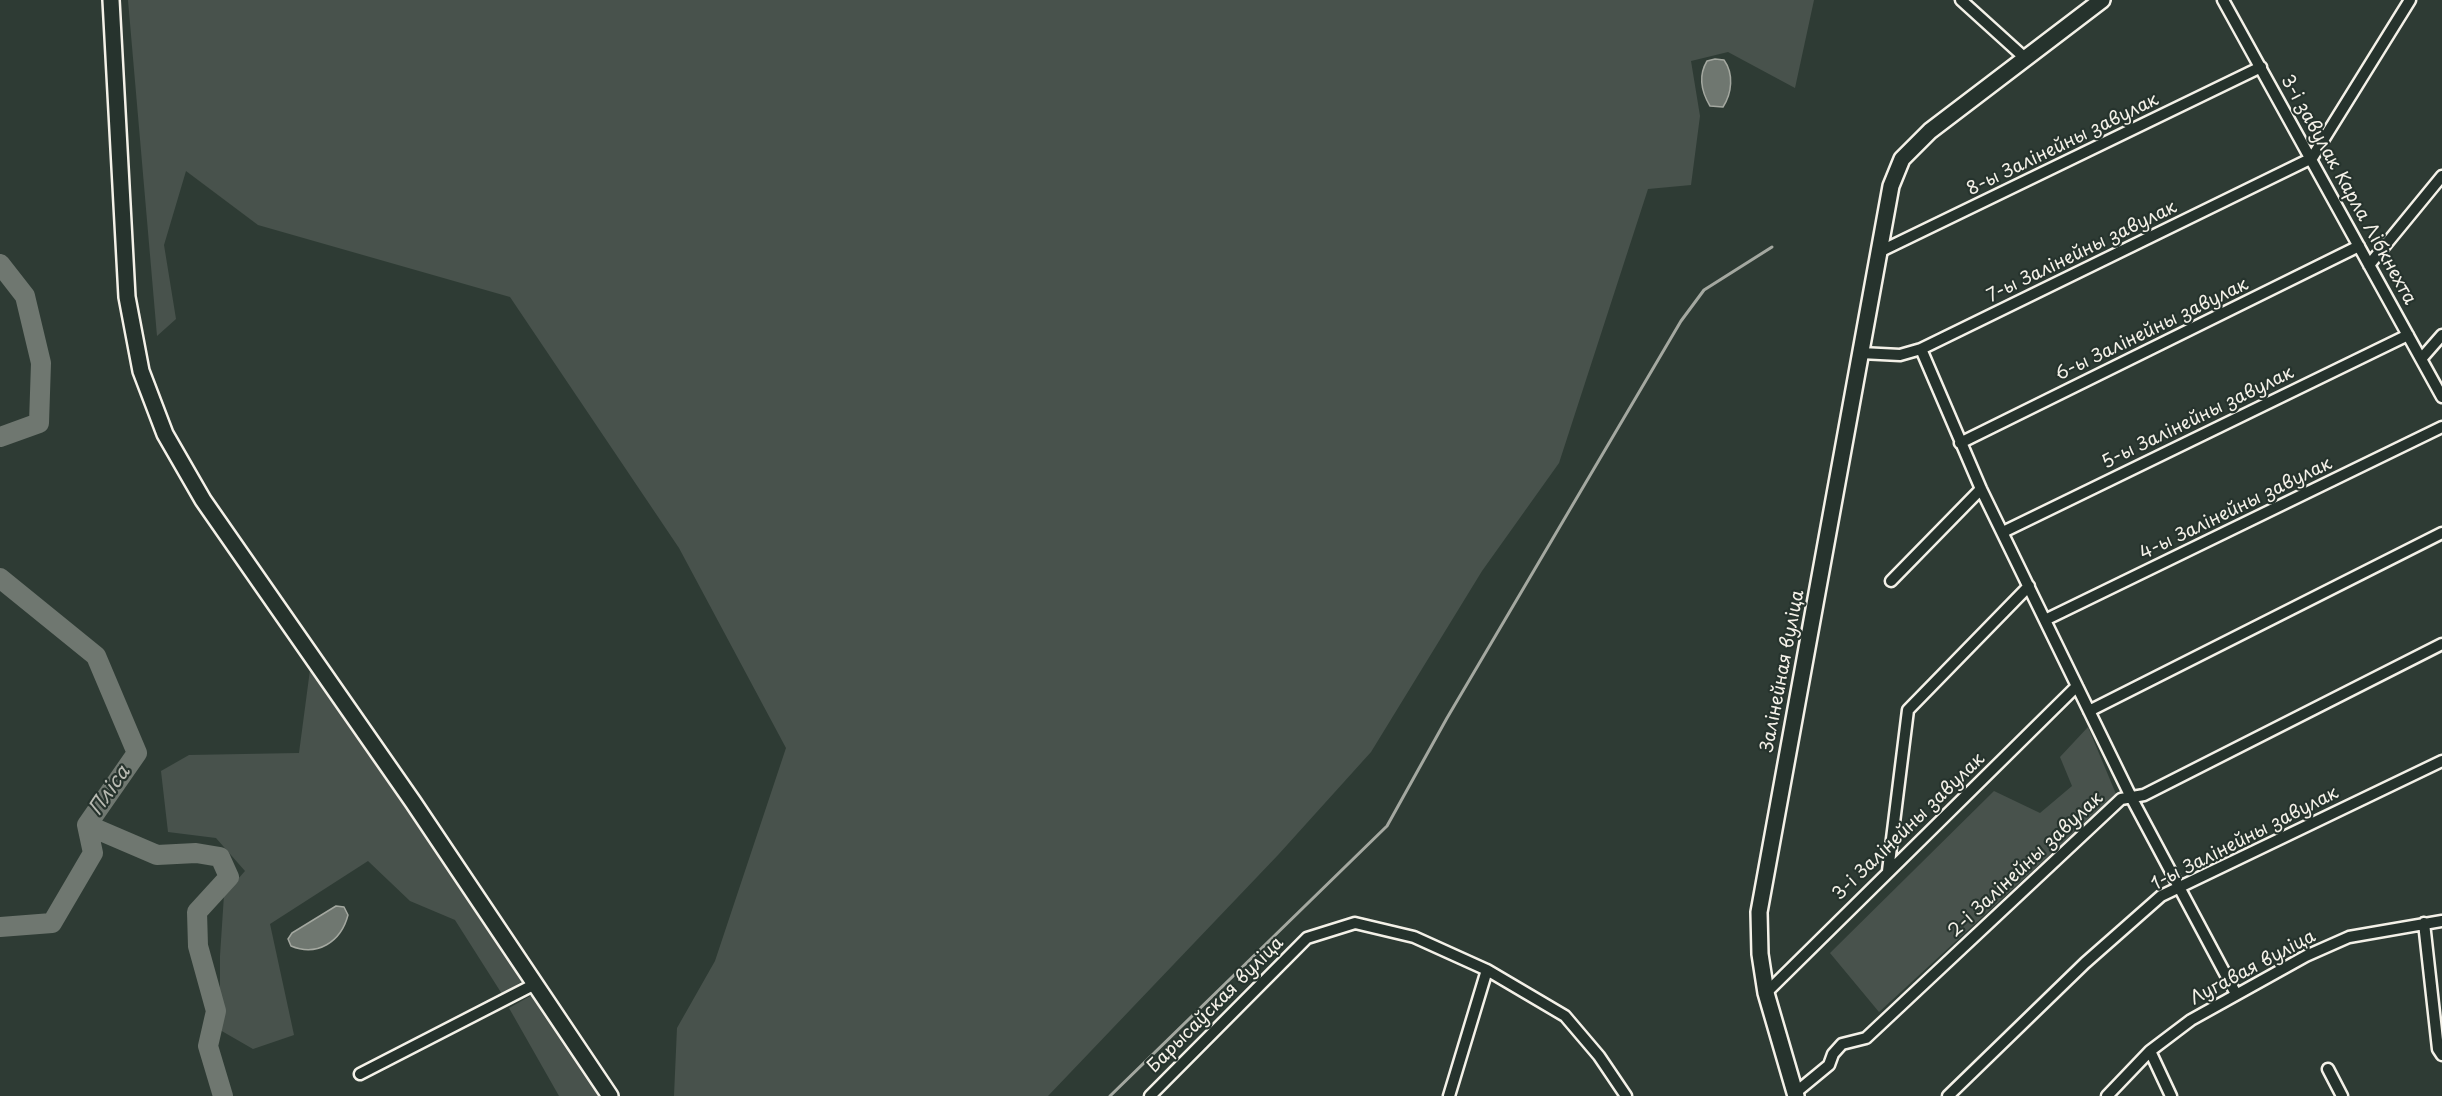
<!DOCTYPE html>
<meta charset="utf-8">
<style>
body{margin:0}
canvas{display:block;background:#2e3b34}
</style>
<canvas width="2442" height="1096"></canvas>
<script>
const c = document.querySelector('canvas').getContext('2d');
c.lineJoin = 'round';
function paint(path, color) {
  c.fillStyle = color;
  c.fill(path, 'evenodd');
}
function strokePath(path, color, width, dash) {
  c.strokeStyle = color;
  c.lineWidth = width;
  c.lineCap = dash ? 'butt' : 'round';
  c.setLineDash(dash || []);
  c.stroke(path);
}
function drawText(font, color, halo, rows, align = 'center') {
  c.font = font + ' "Playpen Sans",sans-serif';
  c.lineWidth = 4.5;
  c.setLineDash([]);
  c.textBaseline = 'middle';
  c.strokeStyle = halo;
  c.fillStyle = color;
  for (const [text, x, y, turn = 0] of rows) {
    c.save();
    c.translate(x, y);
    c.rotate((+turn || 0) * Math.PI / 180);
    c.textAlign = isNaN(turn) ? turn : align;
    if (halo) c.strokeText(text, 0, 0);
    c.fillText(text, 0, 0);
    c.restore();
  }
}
paint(new Path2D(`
 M128 0H1814L1795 88 1728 52 1691 61 1700 116 1691 185 1648 189 1559 463 1482 571 1371 752 1278 855 1048 1096H674L677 1028 715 961 786 748 679 548 510 297 258 225 186 171 164 245 176 319 157 336Z
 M310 670 524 980 502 994 455 920 410 901 368 861 270 924 294 1035 253 1049 220 1030V956L224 895 245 871 216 838 168 832 161 771 189 755 299 753Z
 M2088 727 2116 794 1879 1012 1830 953 1994 791 2040 813 2072 786 2060 757Z
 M532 995 600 1096H559L509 1008Z`), '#48524c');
const water = new Path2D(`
 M1715 59 1724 60C1734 74 1732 93 1723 107L1710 106C1701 91 1698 76 1707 61Z
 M336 906 344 907 348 915C341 942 317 957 291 946L288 939 292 933Z`);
paint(water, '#6f7770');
strokePath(water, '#a4a8a0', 1.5);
strokePath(new Path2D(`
 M1110 1096 1387 826 1447 718 1681 321 1704 290 1772 247`), '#a4a8a0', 3);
strokePath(new Path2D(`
 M0 264 25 296 41 363 39 423 0 437
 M0 578 96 656 137 753 87 825 93 853 52 923 0 927
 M87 825 157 855 196 853 220 857 229 877 197 912 198 946 216 1011 208 1046 223 1096`), '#6f7770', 20);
const street = new Path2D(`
 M1961 0 2025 58
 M2223 0 2442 397
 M1879 252 2261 67
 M2369 265 2442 176
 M1921 349 1981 489 2131 797 2236 994
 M1861 353 1900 355 1921 349 2312 158 2410 0
 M2421 359 2442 335
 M1960 443 2359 246
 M2003 532 2408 335
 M1891 581 1981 489
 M2045 620 2442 427
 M2089 711 2442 533
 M1888 871 1908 710 2029 586
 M2424 923 2438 1049 2442 1055
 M1766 993 2077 686
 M2150 1051 2171 1096
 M2328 1069 2342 1096
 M360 1074 535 984
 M1795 1093 1829 1065 1833 1054 1842 1044 1866 1038 2121 799 2144 795 2442 644
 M1150 1096 1307 938 1355 923 1414 937 1487 970 1565 1016 1599 1056 1626 1096
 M1449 1096 1487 970
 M1948 1096 2085 963 2161 896 2442 761
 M2107 1096 2150 1051 2191 1020 2306 956 2349 937 2442 921`);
const secondary = new Path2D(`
 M111 0 127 297 141 371 165 434 203 500 413 802 610 1096
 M1796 1096 1766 993 1760 954 1759 912 1891 186 1902 159 1930 131 2102 0`);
strokePath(street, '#f4f1e8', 15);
strokePath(secondary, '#f4f1e8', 20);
strokePath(street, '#26332d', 10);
strokePath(secondary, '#26332d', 15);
drawText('18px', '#f4f1e8', '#26332d', [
 ["8-ы Залінейны завулак",2063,145,-26],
 ["3-і завулак Карла Лібкнехта",2348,190,61],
 ["7-ы Залінейны завулак",2082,252,-26],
 ["6-ы Залінейны завулак",2152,330,-26],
 ["5-ы Залінейны завулак",2198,418,-26],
 ["4-ы Залінейны завулак",2236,509,-26],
 ["Залінейная вуліца",1783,671,-79],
 ["3-і Залінейны завулак",1909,827,-44],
 ["1-ы Залінейны завулак",2245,839,-27],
 ["2-і Залінейны завулак",2026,865,-43],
 ["Лугавая вуліца",2253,968,-28],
 ["Барысаўская вуліца",1216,1005,-45]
]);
drawText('italic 20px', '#b8bab2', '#26332d', [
 ["Пліса",110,791,-55]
]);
</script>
